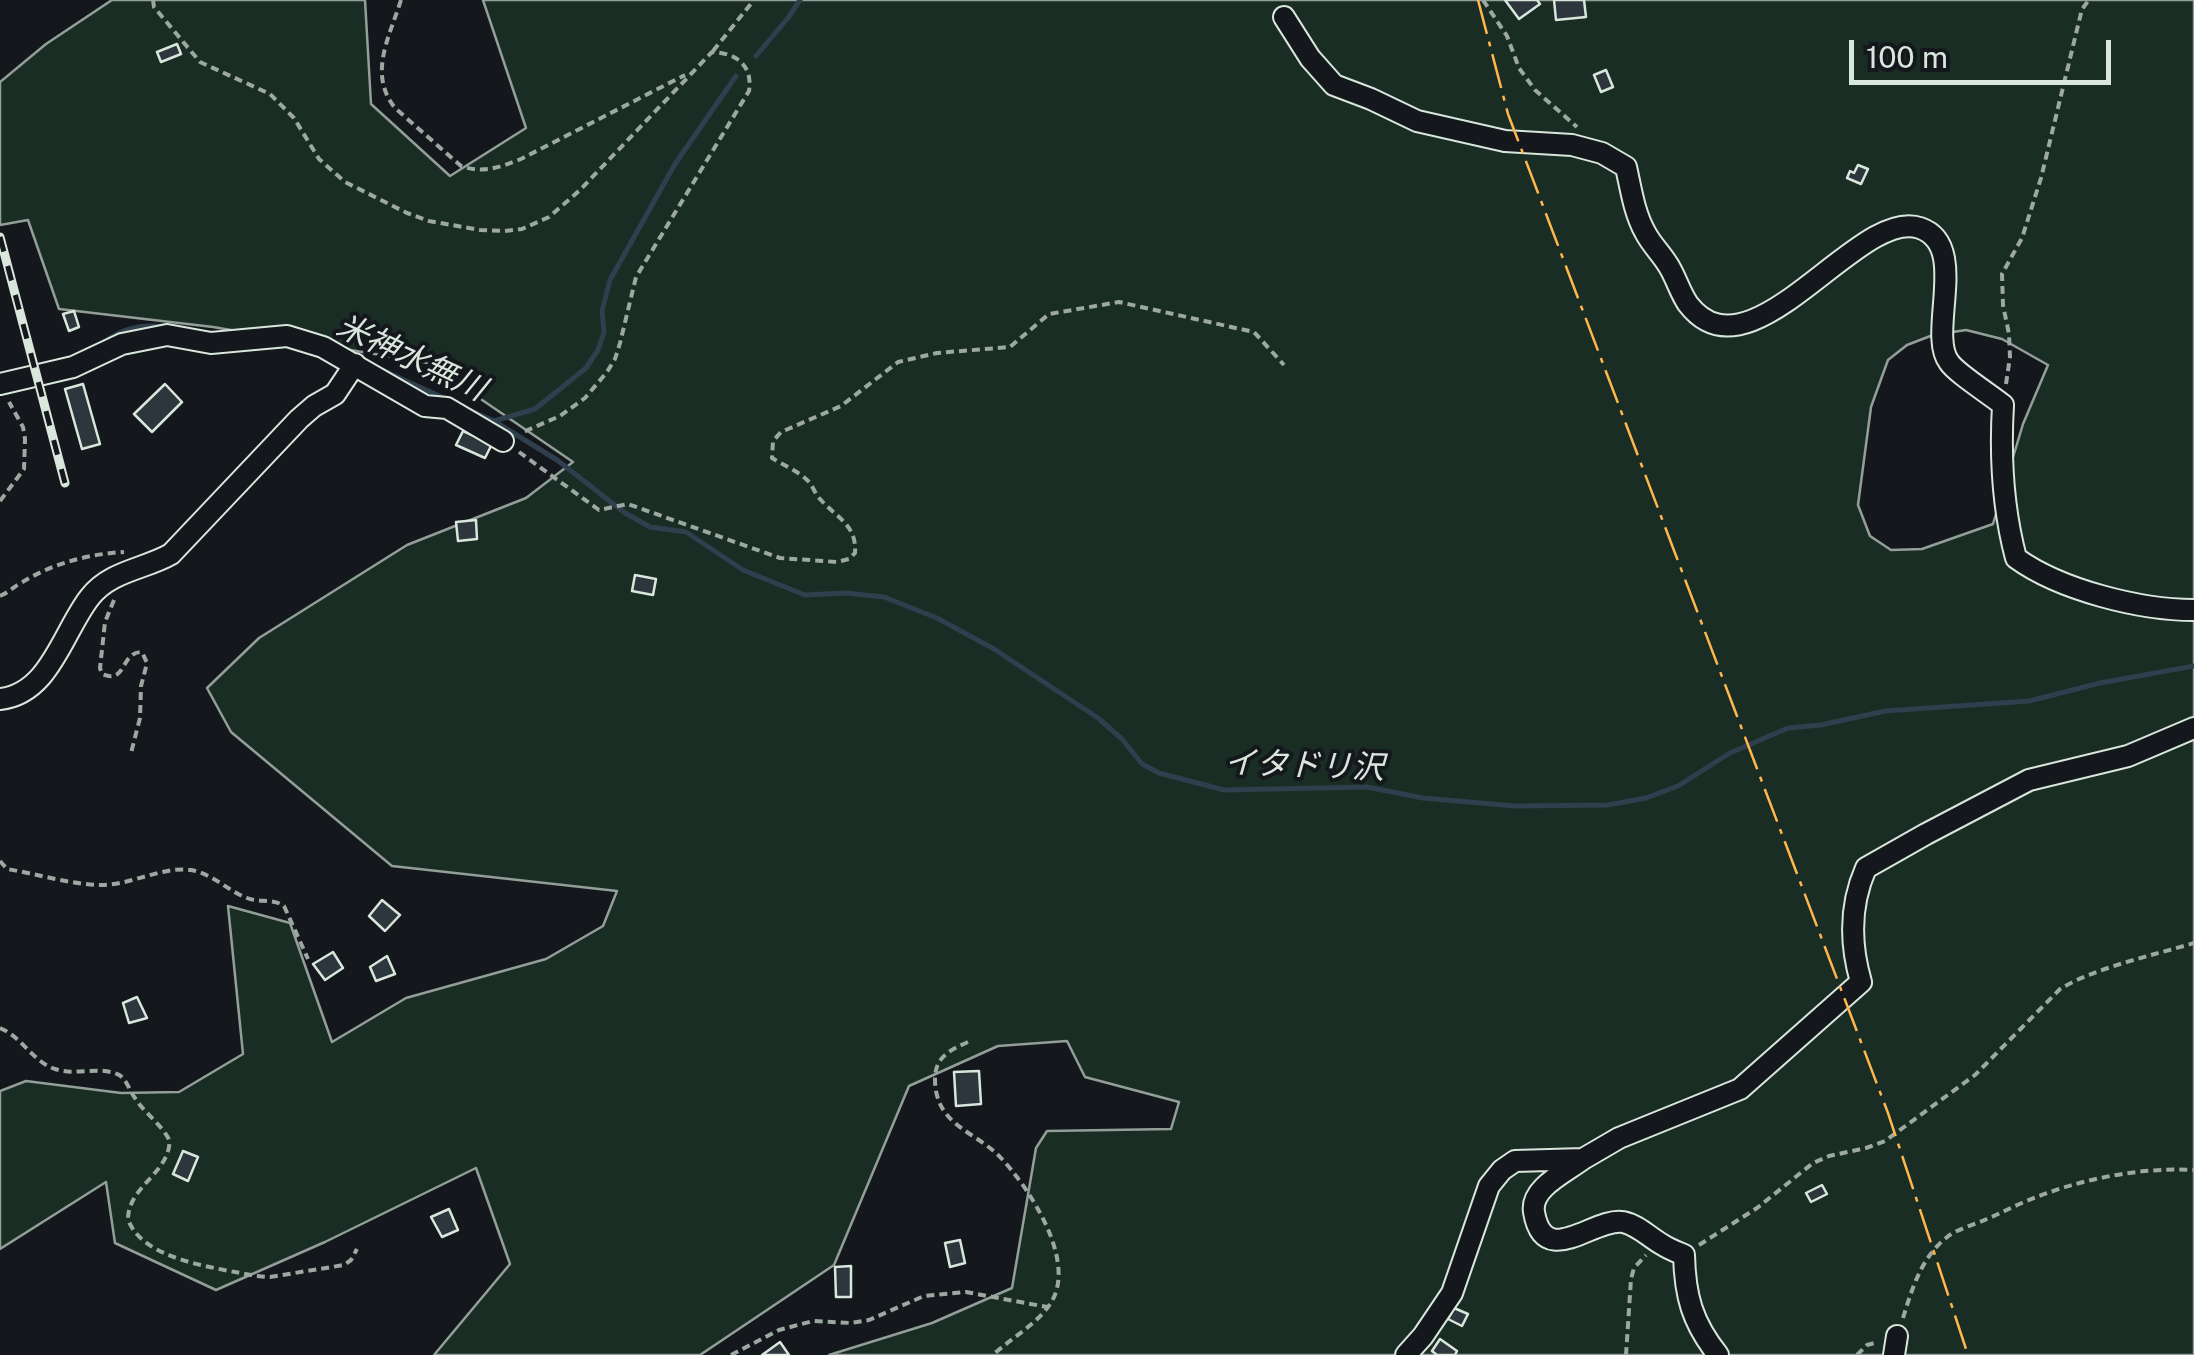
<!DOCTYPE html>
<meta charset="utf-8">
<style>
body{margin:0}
#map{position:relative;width:2194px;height:1355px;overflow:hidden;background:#14181c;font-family:"Public Sans",sans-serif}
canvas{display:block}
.scale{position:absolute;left:1849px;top:40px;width:262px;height:45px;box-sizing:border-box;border:5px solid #d8e6dc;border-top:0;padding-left:12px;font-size:30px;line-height:35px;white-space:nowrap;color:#d8e6dc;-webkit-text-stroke:8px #14181c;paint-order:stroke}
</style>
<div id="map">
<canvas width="2194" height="1355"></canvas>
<div class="scale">100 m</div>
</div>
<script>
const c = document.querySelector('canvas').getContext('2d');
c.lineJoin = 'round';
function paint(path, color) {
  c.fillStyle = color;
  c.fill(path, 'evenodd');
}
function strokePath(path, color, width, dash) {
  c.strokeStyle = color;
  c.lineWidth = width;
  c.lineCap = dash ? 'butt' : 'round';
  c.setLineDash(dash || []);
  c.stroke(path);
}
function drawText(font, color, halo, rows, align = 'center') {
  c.font = font + ' "Public Sans","Noto Sans JP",sans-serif';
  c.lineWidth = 8;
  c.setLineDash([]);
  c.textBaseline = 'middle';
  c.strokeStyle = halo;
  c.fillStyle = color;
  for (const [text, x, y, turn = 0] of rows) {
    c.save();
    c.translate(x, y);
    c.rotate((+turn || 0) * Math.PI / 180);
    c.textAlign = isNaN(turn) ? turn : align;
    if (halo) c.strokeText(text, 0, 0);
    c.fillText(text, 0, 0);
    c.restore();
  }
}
const green = new Path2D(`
 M112 0H365L371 104 450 176 526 128 483 0H2194V1355H829L932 1323 1012 1288 1036 1148 1047 1131 1171 1129 1179 1102 1085 1077 1067 1041 998 1046 909 1086 834 1265 700 1355H434L510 1264 476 1168 325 1242 216 1290 115 1243 106 1182 0 1249V1091L26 1081 121 1093 179 1092 243 1054 228 906 290 923 332 1042 406 998 546 959 603 926 617 891 392 866 231 732 207 688 259 638 407 545 526 498 573 462 428 363 213 327 59 309 28 220 0 225V82L46 44ZM1966 330 2002 339 2048 365 2023 424 1993 524 1922 549 1891 550 1870 536 1858 505 1871 407 1888 360 1907 345 1933 335Z`);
paint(green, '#1a2d24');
strokePath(green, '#939e99', 2.5);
strokePath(new Path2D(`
 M756 56 788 18 800 0
 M104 342C124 328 140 324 164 327
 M380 369 448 400
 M467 409 494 421 557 460 625 513 650 527 686 532 743 570 805 595 846 593 884 597 937 618 994 649 1098 718 1122 739 1142 764 1159 773 1224 790 1367 787 1423 798 1515 806 1608 805 1646 798 1678 786 1730 753 1788 728 1821 725 1885 711 2029 701 2100 683 2194 666
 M494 421 535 409 586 368 598 350 604 332 602 311 610 280 675 164 736 76`), '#2f3f4d', 5);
const building = new Path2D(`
 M1505 0H1537L1540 4 1519 19Z
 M1554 0H1584L1586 17 1556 20Z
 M177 44 181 54 161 62 157 52Z
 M1606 70 1613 87 1601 92 1594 75Z
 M1858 165 1868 169 1861 184 1847 178 1850 171 1854 173Z
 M74 311 79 327 69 331 63 314Z
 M83 384 100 444 82 449 65 389Z
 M165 384 182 402 152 432 134 414Z
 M463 431 492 444 485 458 456 445Z
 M476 520 477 539 458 541 456 522Z
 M635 575 656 579 653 595 632 591Z
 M382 900 400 915 385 931 369 916Z
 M333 952 343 968 325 980 313 964Z
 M387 956 395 974 376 981 370 967Z
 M137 997 147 1018 129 1023 123 1003Z
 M979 1071 981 1104 956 1106 954 1072Z
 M183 1151 198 1157 188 1181 173 1174Z
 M1822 1185 1827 1194 1811 1202 1806 1193Z
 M449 1209 458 1230 442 1237 431 1217Z
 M960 1240 965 1263 950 1267 945 1243Z
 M851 1266V1297H836L835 1267Z
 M1454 1308 1468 1314 1462 1326 1448 1319Z
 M1440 1339 1457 1351 1455 1355H1437L1432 1351Z
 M780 1342 789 1355H762Z`);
paint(building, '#2c363c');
strokePath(building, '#d8e6dc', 2.5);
const minor = new Path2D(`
 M1284 17 1310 58 1334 85 1371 99 1417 121 1505 141 1572 145 1602 153 1626 167C1631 189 1634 212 1645 232 1652 246 1664 256 1671 270 1677 281 1681 294 1688 304 1751 386 1858 206 1920 228 1970 245 1927 333 1949 362 1956 373 1991 395 2003 405 2000 455 2003 509 2016 558 2060 590 2140 610 2194 610
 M0 384 73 367 122 344 167 335 211 343 287 336 323 347 425 406 447 408 503 441
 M0 699C50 694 63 631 90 597 110 571 145 569 171 554L299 419 314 406 335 394 355 364
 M1583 1159C1566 1172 1530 1188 1534 1212 1544 1271 1594 1217 1623 1222 1638 1225 1650 1238 1663 1245 1669 1249 1677 1252 1684 1255 1685 1296 1692 1322 1718 1355
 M1406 1355 1423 1336 1452 1293 1489 1186 1502 1170 1515 1161 1583 1159 1619 1138 1740 1089 1861 982C1850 944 1850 904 1866 868L1926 834 2029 780 2128 756 2194 728
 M1894 1355 1897 1336`);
strokePath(minor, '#d8e6dc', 24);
strokePath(new Path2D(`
 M153 0 154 7 200 62 270 94 294 118 319 159 345 182 407 213 429 221 480 230 505 231 522 229 549 217 580 190 712 52C736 53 753 65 749 91L636 277 620 343 615 359 607 372 585 398 560 416 521 433
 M401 0C389 38 368 74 395 108L461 166C483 174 500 167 521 159L685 75
 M1483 0 1507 36 1519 68 1535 90 1577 127
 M713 51 754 0
 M2006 384 2010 357 2009 334 2003 305 2002 274 2022 238 2041 178 2082 9 2089 0
 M519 452 599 510 628 504 780 558 837 562 849 559 855 553C857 525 837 518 821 500 815 495 813 485 807 480 798 471 783 465 772 458L773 441 781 432 841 406 898 362 937 353 1010 347 1049 314 1119 302 1254 332 1284 365
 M0 501 24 469 25 439 23 427 9 402
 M0 596C8 593 13 587 21 583 51 564 88 554 124 552
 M114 600 105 622 100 668 102 674C127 685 120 652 142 652L147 663 141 686 140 718 131 753
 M0 861 7 869C37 874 69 884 99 885 130 886 161 866 191 870 213 874 228 891 247 898 260 903 273 898 284 906L308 959
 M0 1028C22 1037 33 1062 55 1069 75 1076 98 1066 117 1074 126 1077 129 1090 135 1098 143 1111 156 1120 165 1133 169 1138 170 1141 169 1147 164 1175 128 1189 128 1219 142 1261 219 1268 256 1276L270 1277 344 1265 351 1260 357 1249
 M968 1042C950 1050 935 1057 935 1079 935 1126 976 1131 1001 1158 1029 1188 1073 1255 1054 1297 1043 1321 1012 1337 993 1355
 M1699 1245 1757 1208 1813 1163 1829 1156 1866 1148 1885 1141 1975 1075 2060 989C2094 968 2154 955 2194 943
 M1903 1318C1912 1289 1921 1258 1946 1238 1956 1229 1974 1225 1987 1219 1999 1214 2010 1208 2022 1203 2075 1180 2137 1167 2194 1170
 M731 1355 779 1330 813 1321 851 1323 869 1320 924 1296 966 1292 1047 1307
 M1626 1355 1631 1279 1634 1268 1646 1255
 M1857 1355 1867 1345 1878 1342`), '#9da8a2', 4, [8, 5]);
strokePath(minor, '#14181c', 20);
const rail = new Path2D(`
 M0 237 65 483`);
strokePath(rail, '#d8e6dc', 9);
strokePath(rail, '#14181c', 5, [15]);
strokePath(new Path2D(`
 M1478 0 1508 114 1888 1113 1968 1355`), '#ffb74d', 2.5, [35, 8, 5, 8]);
drawText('italic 32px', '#d8e6dc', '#14181c', [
 ["米神水無川",411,358,25],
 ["イタドリ沢",1304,766,2]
]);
</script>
